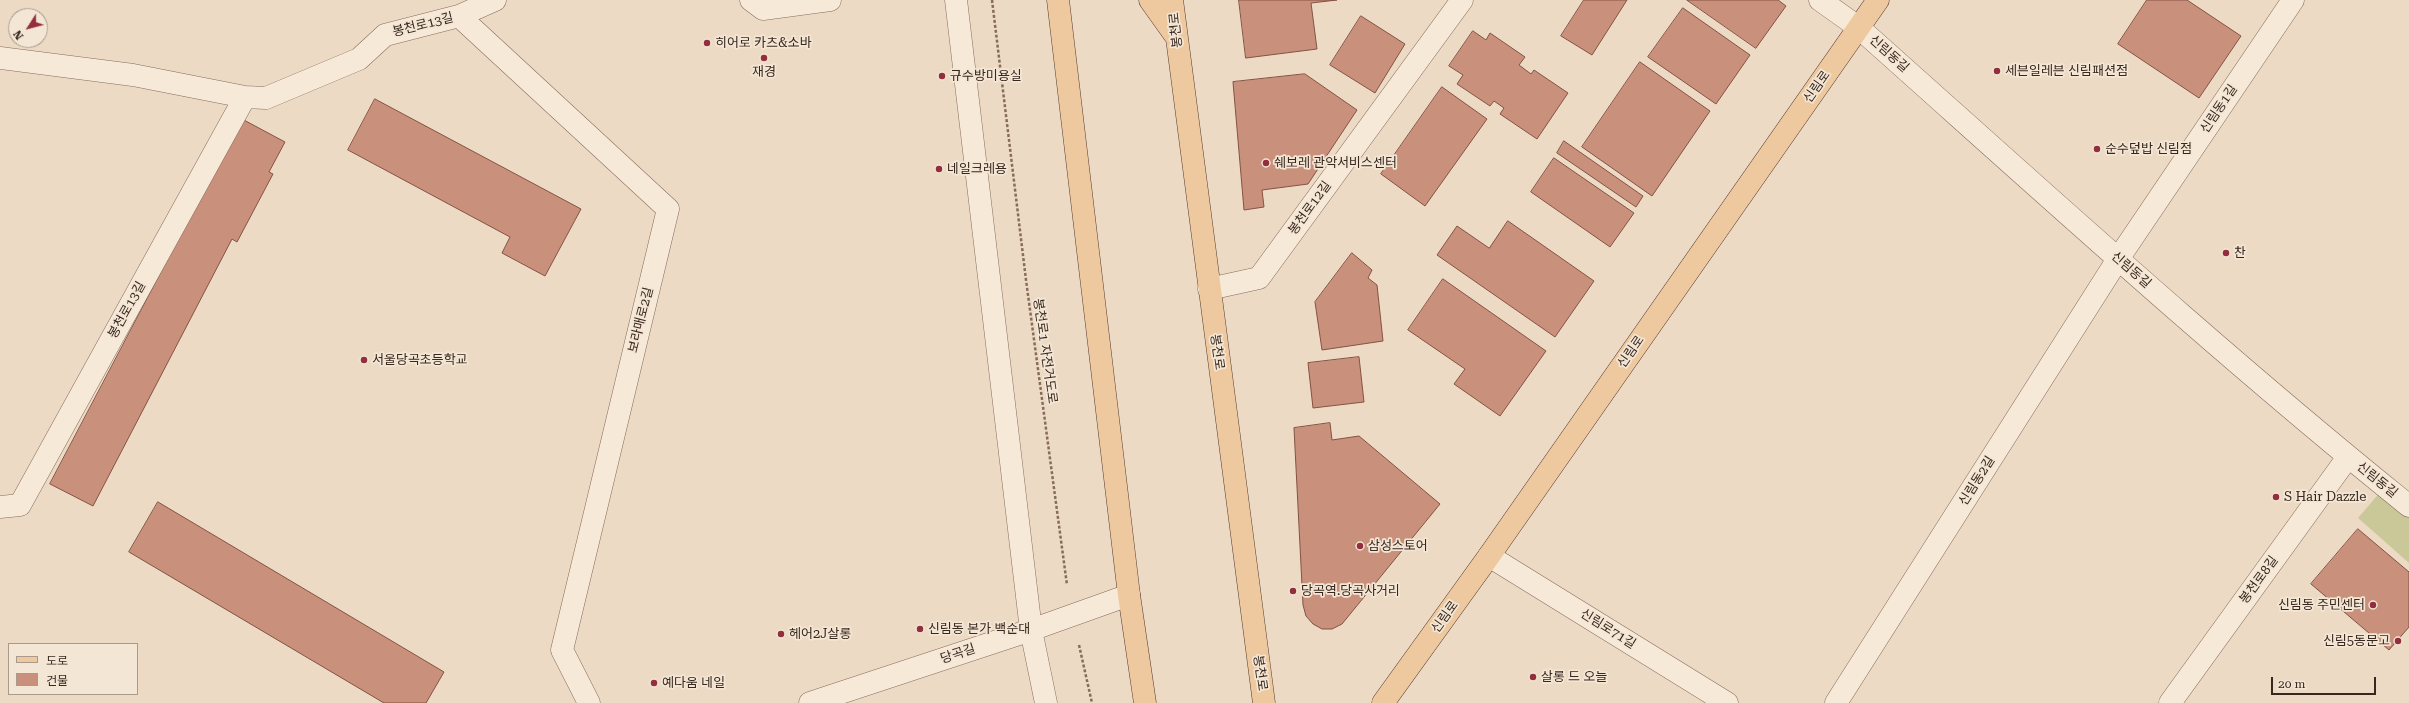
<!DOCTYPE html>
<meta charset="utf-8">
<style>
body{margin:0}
#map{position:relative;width:2409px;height:703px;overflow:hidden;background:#ecdac5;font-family:"Roboto Serif","Noto Sans KR",serif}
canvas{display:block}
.legend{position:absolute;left:8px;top:643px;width:130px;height:52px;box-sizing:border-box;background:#f4e6d4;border:1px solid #a89a8c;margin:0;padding:5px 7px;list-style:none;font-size:12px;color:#37271f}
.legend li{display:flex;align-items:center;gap:8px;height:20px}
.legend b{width:20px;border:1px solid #a89a8c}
.north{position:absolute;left:8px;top:8px;width:40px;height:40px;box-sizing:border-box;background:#f4e6d4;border:1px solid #a89a8c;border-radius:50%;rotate:234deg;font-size:11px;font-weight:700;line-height:16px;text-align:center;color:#37271f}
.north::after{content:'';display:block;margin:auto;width:14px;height:18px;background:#932e3f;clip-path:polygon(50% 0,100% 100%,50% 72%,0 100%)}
.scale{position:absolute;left:2271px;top:677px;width:105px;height:18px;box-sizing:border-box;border:2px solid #37271f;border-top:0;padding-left:5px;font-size:12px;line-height:14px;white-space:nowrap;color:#37271f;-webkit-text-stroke:3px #f4e6d4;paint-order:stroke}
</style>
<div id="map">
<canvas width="2409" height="703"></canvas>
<ul class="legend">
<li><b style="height:5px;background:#eec89e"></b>도로</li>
<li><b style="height:11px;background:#c9907c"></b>건물</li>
</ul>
<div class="north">N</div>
<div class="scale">20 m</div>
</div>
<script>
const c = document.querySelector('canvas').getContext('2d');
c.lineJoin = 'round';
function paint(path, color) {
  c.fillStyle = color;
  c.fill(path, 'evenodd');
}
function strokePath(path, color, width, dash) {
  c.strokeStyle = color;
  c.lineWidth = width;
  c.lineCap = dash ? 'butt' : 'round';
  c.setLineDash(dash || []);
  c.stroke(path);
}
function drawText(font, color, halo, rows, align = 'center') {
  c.font = font + ' "Roboto Serif","Noto Sans KR",serif';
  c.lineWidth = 3.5;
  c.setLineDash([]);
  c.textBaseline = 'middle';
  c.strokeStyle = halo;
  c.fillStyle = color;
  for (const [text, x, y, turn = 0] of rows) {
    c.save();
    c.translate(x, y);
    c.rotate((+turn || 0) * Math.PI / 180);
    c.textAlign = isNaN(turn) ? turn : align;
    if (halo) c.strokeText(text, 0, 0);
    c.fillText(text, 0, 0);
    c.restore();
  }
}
paint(new Path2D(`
 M2382 490 2409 513V563L2358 518Z`), '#cac899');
const building = new Path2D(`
 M1239 0H1337L1311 3 1317 49 1246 58Z
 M1584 0H1627L1592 55 1561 36Z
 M1687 0H1778L1786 6 1756 48Z
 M2147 0H2187L2241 36 2199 98 2118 44Z
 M1683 8 1750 55 1716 104 1648 57Z
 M1361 16 1405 44 1375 93 1330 65Z
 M1473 31 1486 40 1490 33 1525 57 1519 65 1531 74 1534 70 1568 93 1537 139 1500 114 1504 108 1494 101 1490 106 1457 84 1463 75 1449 66Z
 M1640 62 1710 111 1652 196 1582 147Z
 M1305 74 1357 110 1308 184 1262 190 1264 207 1244 210 1233 82Z
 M1442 87 1487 119 1425 206 1381 174Z
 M375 99 581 209 545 276 502 253 510 237 348 150Z
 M242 119 285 142 269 172 273 174 237 242 232 239 93 506 50 484Z
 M1564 141 1643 196 1636 207 1557 153Z
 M1554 158 1634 213 1610 247 1531 192Z
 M1508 221 1594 281 1555 337 1437 255 1457 226 1489 248Z
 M1352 253 1372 270 1368 278 1377 285 1383 341 1322 350 1315 302Z
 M1443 279 1546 351 1500 416 1454 384 1465 369 1408 330Z
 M1359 357 1364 402 1313 408 1308 363Z
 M1330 423 1332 440 1359 436 1440 504 1342 624 1332 629H1322L1313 624 1306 616 1303 605 1294 428Z
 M158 502 444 672 426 703H384L129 552Z
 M2358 529 2409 572V627L2389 650 2311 584Z`);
paint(building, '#c9907c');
strokePath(building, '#855242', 1);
const minor = new Path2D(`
 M751 0 763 9 830 0
 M956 0 1031 630 1046 703
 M1820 0 1858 27C2040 189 2219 353 2409 506
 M459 16 668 209 562 650 589 703
 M0 58 133 75 245 97 266 98 359 59 385 35 459 16 495 0
 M1209 289 1259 278 1462 0
 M0 507 20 505 245 97
 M1489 556 1727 703
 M810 703 1031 630 1129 595
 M1836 703 2118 259 2293 0
 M2170 703 2348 457`);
const major = new Path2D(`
 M1058 0 1129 595 1145 703
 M1150 0 1175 35
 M1172 0 1264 703
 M1383 703 1489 556 1878 0`);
strokePath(minor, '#876c5c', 23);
strokePath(major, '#553b30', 23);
strokePath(new Path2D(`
 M992 0 1026 280 1067 585
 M1079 645 1092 703`), '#876c5c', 2.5, [3, 2]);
strokePath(minor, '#f7e9d8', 22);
strokePath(major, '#eec89e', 22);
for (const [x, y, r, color] of [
 [707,43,4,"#932e3f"],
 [764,58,4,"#932e3f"],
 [1997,71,4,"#932e3f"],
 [942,76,4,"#932e3f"],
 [2097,149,4,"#932e3f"],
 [1266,163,4,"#932e3f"],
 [939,169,4,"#932e3f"],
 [2226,253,4,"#932e3f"],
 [364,360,4,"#932e3f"],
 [2276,497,4,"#932e3f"],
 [1360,546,4,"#932e3f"],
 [1293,591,4,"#932e3f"],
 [2373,605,4,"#932e3f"],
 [920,629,4,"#932e3f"],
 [781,634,4,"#932e3f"],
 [2398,641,4,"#932e3f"],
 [1533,677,4,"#932e3f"],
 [654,683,4,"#932e3f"]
]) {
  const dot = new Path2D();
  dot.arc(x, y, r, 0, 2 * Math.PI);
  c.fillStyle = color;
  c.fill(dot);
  strokePath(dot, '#f4e6d4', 1.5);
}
drawText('13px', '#37271f', '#f4e6d4', [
 ["봉천로13길",423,25,-14],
 ["봉천로",1176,30,-96],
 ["신림동길",1889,54,42],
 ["신림로",1817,87,-55],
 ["신림동1길",2219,109,-56],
 ["봉천로12길",1310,208,-54],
 ["신림동길",2131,270,41],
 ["봉천로13길",127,310,-61],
 ["보라매로2길",641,320,-76],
 ["봉천로1 자전거도로",1045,351,82],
 ["봉천로",1217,352,82],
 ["신림로",1631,352,-55],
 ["신림동길",2377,480,39],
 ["신림동2길",1977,481,-58],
 ["봉천로8길",2259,580,-54],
 ["신림로",1445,617,-54],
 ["신림로71길",1608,629,32],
 ["당곡길",958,654,-18],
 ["봉천로",1260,673,82]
]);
drawText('13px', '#37271f', '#f4e6d4', [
 ["히어로 카츠&소바",715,43],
 ["세븐일레븐 신림패션점",2005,71],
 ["재경",764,72,"center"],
 ["규수방미용실",950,76],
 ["순수덮밥 신림점",2105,149],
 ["쉐보레 관악서비스센터",1274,163],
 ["네일크레용",947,169],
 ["찬",2234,253],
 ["서울당곡초등학교",372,360],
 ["S Hair Dazzle",2284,497],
 ["삼성스토어",1368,546],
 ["당곡역.당곡사거리",1301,591],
 ["신림동 주민센터",2365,605,"right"],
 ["신림동 본가 백순대",928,629],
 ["헤어2J살롱",789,634],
 ["신림5동문고",2390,641,"right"],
 ["살롱 드 오늘",1541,677],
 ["예다움 네일",662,683]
], 'left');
</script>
